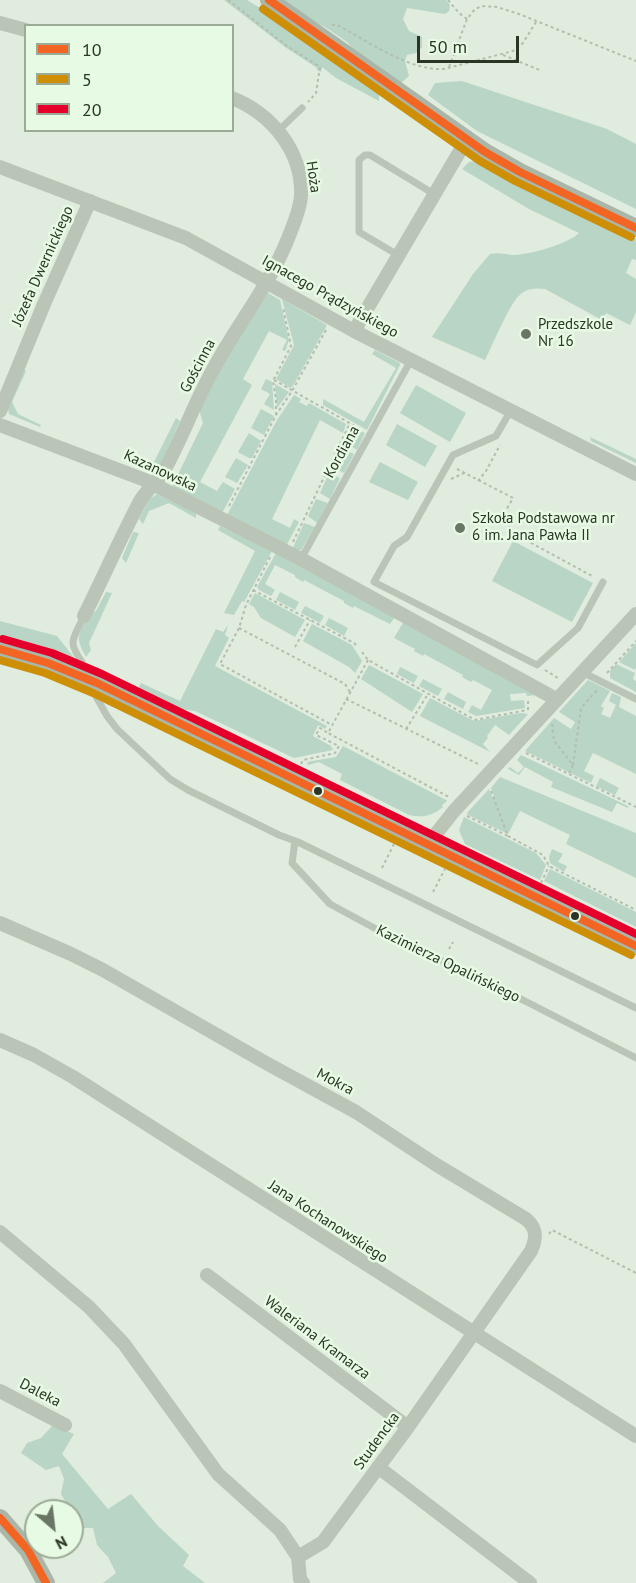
<!DOCTYPE html>
<meta charset="utf-8">
<style>
body{margin:0}
#map{position:relative;width:636px;height:1583px;overflow:hidden;background:#e0ecdd;font-family:"PT Sans",sans-serif}
canvas{display:block}
.legend{position:absolute;left:24px;top:24px;width:210px;height:108px;box-sizing:border-box;background:#e7fae3;border:2px solid #9cab97;margin:0;padding:8px 10px;list-style:none;font-size:18px;color:#2b3525}
.legend li{display:flex;align-items:center;gap:12px;height:30px}
.legend b{width:30px;border:2px solid #9cab97}
.north{position:absolute;left:24px;top:1499px;width:60px;height:60px;box-sizing:border-box;background:#e7fae3;border:2px solid #9cab97;border-radius:50%;rotate:152deg;font-size:16px;font-weight:700;line-height:24px;text-align:center;color:#2b3525}
.north::after{content:'';display:block;margin:auto;width:21px;height:27px;background:#6a7565;clip-path:polygon(50% 0,100% 100%,50% 72%,0 100%)}
.scale{position:absolute;left:417px;top:36px;width:102px;height:27px;box-sizing:border-box;border:3px solid #2b3525;border-top:0;padding-left:8px;font-size:18px;line-height:21px;white-space:nowrap;color:#2b3525;-webkit-text-stroke:4px #e7fae3;paint-order:stroke}
</style>
<div id="map">
<canvas width="636" height="1583"></canvas>
<ul class="legend">
<li><b style="height:8px;background:#f26522"></b>10</li>
<li><b style="height:8px;background:#ce8f07"></b>5</li>
<li><b style="height:8px;background:#e4002b"></b>20</li>
</ul>
<div class="north">N</div>
<div class="scale">50 m</div>
</div>
<script>
const c = document.querySelector('canvas').getContext('2d');
c.lineJoin = 'round';
function paint(path, color) {
  c.fillStyle = color;
  c.fill(path, 'evenodd');
}
function strokePath(path, color, width, dash) {
  c.strokeStyle = color;
  c.lineWidth = width;
  c.lineCap = dash ? 'butt' : 'round';
  c.setLineDash(dash || []);
  c.stroke(path);
}
function drawText(font, color, halo, rows, align = 'center') {
  c.font = font + ' "PT Sans",sans-serif';
  c.lineWidth = 5;
  c.setLineDash([]);
  c.textBaseline = 'middle';
  c.strokeStyle = halo;
  c.fillStyle = color;
  for (const [text, x, y, turn = 0] of rows) {
    c.save();
    c.translate(x, y);
    c.rotate((+turn || 0) * Math.PI / 180);
    c.textAlign = isNaN(turn) ? turn : align;
    if (halo) c.strokeText(text, 0, 0);
    c.fillText(text, 0, 0);
    c.restore();
  }
}
paint(new Path2D(`
 M224 0H247L275 17 379 91V101L336 78 322 67 321 72 317 70V68L285 47Z
 M269 0H446L450 5 449 11 445 14 407 8 403 19 409 31 422 37V47L416 53 407 55 405 61 409 76 401 83 377 75 347 42 325 27Z
 M462 81 607 129 636 144V209L477 131 428 95 435 83Z
 M476 161 636 239V260L632 259 626 273 636 279V312L630 325 606 313 602 320 545 289C537 288 529 288 522 293 510 301 493 345 485 360L432 337 473 274 490 254C499 252 506 255 515 255 531 254 568 244 579 233L529 209 462 169 469 162Z
 M268 293 280 300 289 340 285 351 282 350 287 340 269 331 243 379 252 385 200 482 217 491 223 482 235 489 221 515 172 487 203 423 199 409 218 369Z
 M282 299 327 325 293 386 290 388 276 379 294 345Z
 M375 350 400 363V365L367 430 323 405V399L364 422 396 368 372 354Z
 M24 370 26 371 12 402 18 414 41 425 40 427 9 414 8 409Z
 M266 379 272 382 274 410 264 404 270 394 261 389Z
 M275 384 289 392 277 408Z
 M416 385 466 413 450 442 400 413Z
 M294 395 301 399 299 402 307 406 309 403 346 424 343 433 320 420 272 519 290 528 294 519 299 522 286 546 226 517 277 420Z
 M261 409 274 416 264 435 251 428Z
 M176 418 180 421 157 472 151 475 149 472Z
 M397 424 437 446 425 467 386 445Z
 M351 427 365 433 357 450 344 442Z
 M249 433 261 441 252 458H249L238 452Z
 M590 437 636 459V463L591 441Z
 M341 448 354 454 344 473 332 467Z
 M236 458 248 465 237 483 225 477Z
 M380 462 418 482 408 500 369 482Z
 M329 473 340 478 330 499 320 493Z
 M157 494 196 513V518L169 503 149 511 143 524 139 519 149 499Z
 M316 499 328 503 317 523 308 516Z
 M304 523 315 527 301 550H292Z
 M220 526 272 551 244 602 242 601 234 615 224 613 255 551 218 530Z
 M133 532 139 533 126 563 122 558Z
 M513 541 593 583 572 622 492 581Z
 M276 553 395 617 390 624 354 606 353 608 344 603V601L304 580 303 582 295 577V575L275 565 265 584 275 590 271 596 259 590 257 587Z
 M106 592 112 593 89 643 91 650 86 657C74 635 79 635 89 614L96 611Z
 M280 592 299 602 295 610 276 600Z
 M255 593 305 620 295 637 261 618 254 607 249 604Z
 M305 606 324 616 320 623 301 613Z
 M329 618 348 628 344 636 325 625Z
 M0 621 57 636 76 660 75 662 42 646 0 636Z
 M404 621 535 695 527 696 526 693 510 694 511 701 524 700 525 708 476 716 468 712 472 705 481 710 492 690 473 680 471 682 462 677 463 675 424 654 423 656 414 651 415 649 394 638Z
 M312 624 352 645 362 661 355 673 349 667 303 641Z
 M228 625 225 635 229 638 215 666 327 726 325 729 318 725 313 736 331 746 333 750 294 758 195 711 172 708 137 691 141 683 180 701 216 629 223 632Z
 M636 643V667L635 670 619 662Z
 M616 664 635 673 633 679 636 681V692L610 678V671Z
 M369 665 423 694 412 712 361 679Z
 M400 667 418 676 414 683 397 674Z
 M423 679 442 689 438 696 419 686Z
 M588 680 610 691 601 706 604 708 601 714 610 718 616 705 609 701 612 693 621 697 619 707 636 716V774L593 753 584 771 594 776 591 783 525 751 554 718 571 729 575 722 559 712Z
 M448 692 466 702 463 709 444 699Z
 M430 698 474 721 520 713 528 714 509 735 495 725 487 736 488 738 483 744 490 752 420 716Z
 M202 721 284 761H277L201 725Z
 M343 746 446 800 447 801 442 805 443 807C432 816 423 818 409 815L340 780 342 774 319 762 308 765 307 762 336 757Z
 M521 755 628 806V808L617 803 612 812 551 787 553 782 525 767 519 775 508 769 510 767 518 773 524 767 517 760Z
 M500 777 636 833V878L566 844 570 835 520 811 508 834 468 815 467 813 489 789 492 797H494L491 788Z
 M600 778 619 788 615 795 596 786Z
 M464 817 536 853 546 865 540 880 465 844 459 830Z
 M552 849 563 854 558 862 567 866 564 872 550 863 549 857Z
 M550 869 636 912V927L544 881Z
 M53 1425 74 1434 62 1454 108 1509 131 1494 158 1526 189 1555 183 1566 205 1583H103L116 1573 108 1557 97 1545 93 1528H80L61 1494 64 1479 59 1466 46 1470 21 1453 27 1443 41 1438Z`), '#b8d5c5');
strokePath(new Path2D(`
 M228 0 287 46 320 67 316 93 308 102
 M448 0 459 13 467 19
 M332 25H337C368 41 409 71 444 69L513 51 523 43 536 22
 M503 55 542 71
 M449 67 467 19 475 9 482 6 497 7 519 14 636 61
 M274 380 360 429
 M276 415V399L273 381 291 346 283 307
 M340 444 349 449
 M457 469 513 498 504 514 509 517V531L594 577
 M451 479 464 473
 M478 481 486 471 500 445
 M229 506 276 415 292 391 326 330
 M293 542 350 423
 M270 557 246 605 239 628 220 664 332 725
 M253 590 354 643 357 646
 M239 628 345 684 350 692
 M295 647 310 620
 M362 652 368 660 475 720 527 710
 M368 660 328 733 449 797
 M545 670 558 678
 M607 673 636 641
 M346 699 478 764
 M528 710V702L531 700
 M552 724 554 741 573 765 569 773
 M406 729 428 694
 M526 753 636 807
 M301 764 303 760 335 753 339 746 316 735 320 728 328 733
 M573 765 581 708 597 690
 M491 791 508 836 543 855 549 866 636 910
 M467 816 508 836
 M382 868 394 844
 M541 883 549 866
 M433 892 445 869
 M449 949 453 942
 M549 1234 552 1230 636 1273`), '#b3beaf', 2, [3, 3]);
strokePath(new Path2D(`
 M278 131 302 108
 M398 255 359 232V160L365 155H370L434 194
 M511 410 496 436 453 455 407 537 394 546 374 582 537 665 578 628 603 582
 M301 559 411 360
 M582 672 636 699
 M77 674 82 662C68 642 72 641 82 620
 M89 684 107 716 117 729 170 779 188 790 279 835 298 842 636 1008
 M295 841 292 863 330 904 378 930 523 1000 636 1058`), '#bac5b7', 7);
strokePath(new Path2D(`
 M0 23 26 30
 M0 167 186 238 354 331 636 474
 M354 331 467 139
 M0 411 44 304 90 201
 M0 425 145 480 301 559 556 699
 M84 616C103 578 120 539 140 501 147 489 159 481 165 469 183 436 196 399 215 366 239 322 271 283 289 236 294 223 300 210 301 196 303 152 272 114 232 98
 M427 845 454 811 636 614
 M0 923 71 954 103 970 266 1063 356 1112 435 1164 526 1219C537 1228 537 1238 531 1251L408 1427 323 1542 298 1557
 M0 1040 34 1055 73 1077 636 1436
 M0 1232 89 1307 124 1344 218 1474 280 1530 298 1557 300 1579 303 1583
 M207 1275 408 1427
 M0 1391 65 1425
 M378 1467 530 1583`), '#bac5b7', 14);
strokePath(new Path2D(`
 M269 0 485 152 520 172 636 228
 M0 649 48 663 97 683 636 946
 M0 1518 28 1550 46 1583`), '#aab6a7', 18);
strokePath(new Path2D(`
 M269 0 485 152 520 172 636 228
 M0 649 48 663 97 683 636 946
 M0 1518 28 1550 46 1583`), '#f26522', 8);
strokePath(new Path2D(`
 M263 9 480 161 515 181 631 237
 M0 660 45 673 93 693 631 955`), '#ce8f07', 8);
strokePath(new Path2D(`
 M3 639 52 653 102 674 636 934`), '#e4002b', 8);
for (const [x, y, r, color] of [
 [526,334,6,"#6a7565"],
 [460,528,6,"#6a7565"],
 [318,791,5,"#2b3525"],
 [575,916,5,"#2b3525"]
]) {
  const dot = new Path2D();
  dot.arc(x, y, r, 0, 2 * Math.PI);
  c.fillStyle = color;
  c.fill(dot);
  strokePath(dot, '#e7fae3', 2);
}
drawText('15px', '#2b3525', '#e7fae3', [
 ["Hoża",313,177,82],
 ["Józefa Dwernickiego",43,266,-66],
 ["Ignacego Prądzyńskiego",330,297,29],
 ["Gościnna",198,366,-62],
 ["Kordiana",342,452,-61],
 ["Kazanowska",160,471,25],
 ["Kazimierza Opalińskiego",448,964,26],
 ["Mokra",335,1082,28],
 ["Jana Kochanowskiego",328,1222,33],
 ["Waleriana Kramarza",317,1338,37],
 ["Daleka",40,1393,27],
 ["Studencka",377,1441,-54]
]);
drawText('15px', '#2b3525', '#e7fae3', [
 ["Przedszkole",538,325],
 ["Nr 16",538,342],
 ["Szkoła Podstawowa nr",472,519],
 ["6 im. Jana Pawła II",472,536]
], 'left');
</script>
